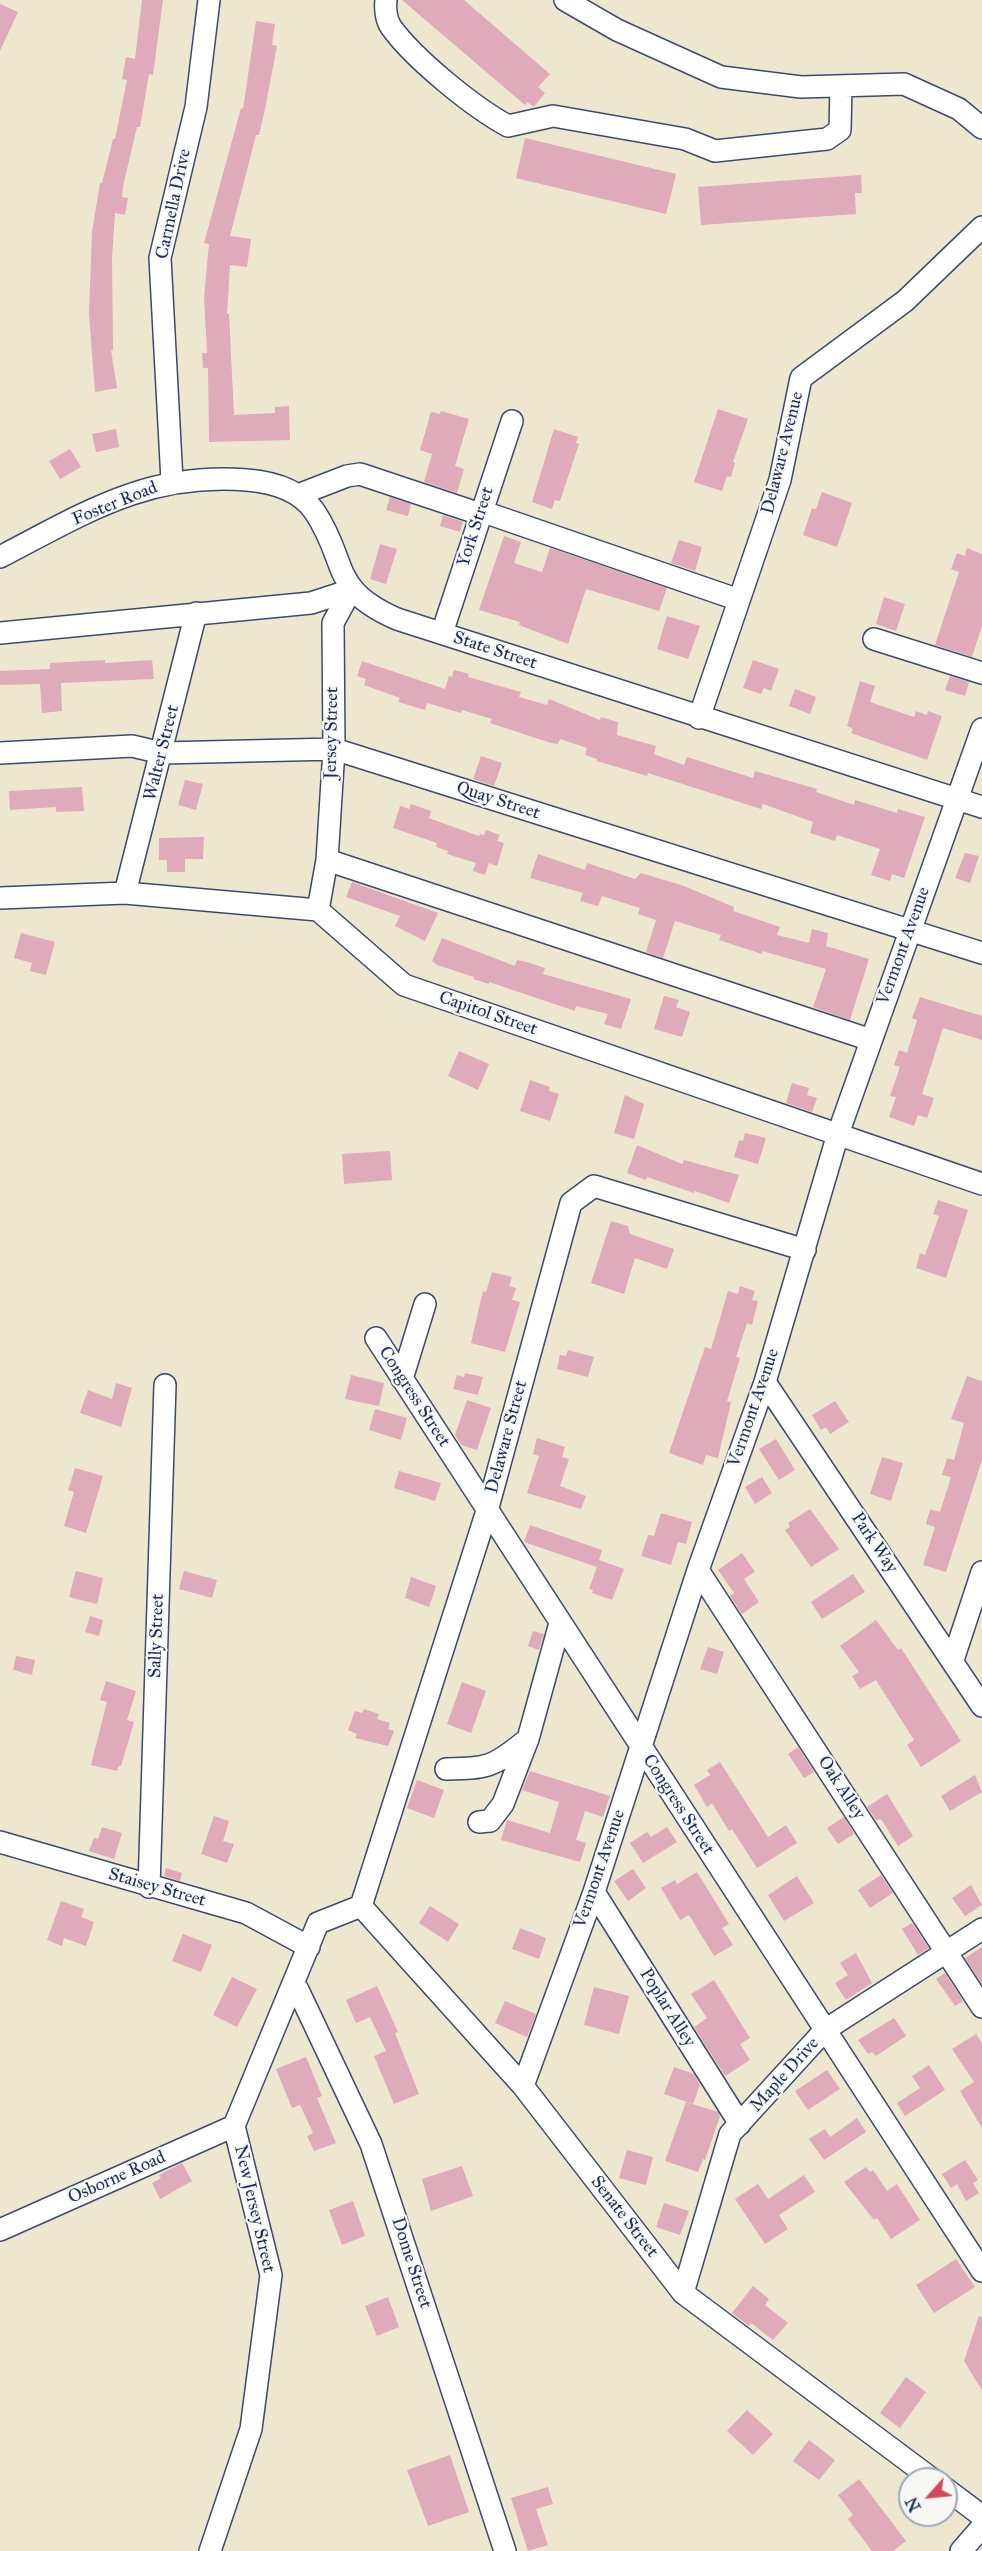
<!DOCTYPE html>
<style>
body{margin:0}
#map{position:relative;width:982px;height:2551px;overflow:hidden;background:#eee7cf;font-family:"IM FELL Great Primer",serif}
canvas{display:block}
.north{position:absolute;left:898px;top:2467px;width:60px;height:60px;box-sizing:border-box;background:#f6f6f2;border:2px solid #9ea6b7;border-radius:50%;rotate:243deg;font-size:16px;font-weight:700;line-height:24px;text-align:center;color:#1b2f5e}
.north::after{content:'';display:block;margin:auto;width:21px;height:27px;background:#d1495b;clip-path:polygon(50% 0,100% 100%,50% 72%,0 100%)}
</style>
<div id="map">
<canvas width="982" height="2551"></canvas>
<div class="north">N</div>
</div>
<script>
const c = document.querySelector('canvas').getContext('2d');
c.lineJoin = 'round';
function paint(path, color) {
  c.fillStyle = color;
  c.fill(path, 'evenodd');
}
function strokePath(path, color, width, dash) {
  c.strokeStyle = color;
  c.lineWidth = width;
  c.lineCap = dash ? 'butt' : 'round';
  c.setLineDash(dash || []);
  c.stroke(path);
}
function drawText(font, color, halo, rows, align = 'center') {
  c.font = font + ' "IM FELL Great Primer",serif';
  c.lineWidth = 4.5;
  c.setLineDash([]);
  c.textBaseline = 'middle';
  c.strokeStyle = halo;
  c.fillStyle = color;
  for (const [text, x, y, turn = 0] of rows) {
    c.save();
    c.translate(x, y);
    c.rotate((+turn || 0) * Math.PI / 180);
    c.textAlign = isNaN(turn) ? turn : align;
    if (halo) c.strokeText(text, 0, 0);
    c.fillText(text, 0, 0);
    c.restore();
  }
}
paint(new Path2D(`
 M142 0H163L153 75 149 74 140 127H137L123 186 122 197 128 198 125 215 115 213 112 258 113 350H111L117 388 95 392 89 314 92 232 100 183H102L113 139H115L127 80 122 79 126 57 135 59Z
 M402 0H464L550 74 538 87 545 93 534 107 527 102 525 105Z
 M0 4 18 12 0 51Z
 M256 21 275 24 272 45 277 46 264 114 259 135H256L230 236 251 239 247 267 230 265 227 314H229L234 415 275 413V407L289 406 290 440 209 442 208 368H203L202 353H207L204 297 209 244 204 243 241 108 243 109Z
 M525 138 676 174 666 214 516 178Z
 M861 175 862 193H855L856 214 701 225 698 187Z
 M718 409 748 419 733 462 735 463 731 477 727 476 722 491 694 482Z
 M441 411 469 419 455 466 464 469 457 493 424 482 432 454 420 450 431 412 440 414Z
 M116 429 119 447 96 452 92 434Z
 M554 429 578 437 576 443 579 444 560 501 555 500 552 509 532 502Z
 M70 449 81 467 60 479 49 461Z
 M822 492 852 503 837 547 803 535 812 508 816 509Z
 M390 497 411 504 408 516 386 510Z
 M443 515 463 522 460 532 440 526Z
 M504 536 521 542 514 563 542 572 550 548 667 588 659 611 586 589 568 644 519 625 520 622 479 610Z
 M679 540 702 547 695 571 671 563Z
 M380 544 397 549 386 584 370 579Z
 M967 548 982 554V626L972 657 935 645 959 572 951 569 957 553 965 556Z
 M884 597 905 604 896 631 876 624Z
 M667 616 700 626 688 659 657 649Z
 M105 660V663L152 660 154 679 61 683 62 711 42 713 40 684 0 685V671L50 669V663Z
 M753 660 779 669 771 691 764 688 761 694 743 688Z
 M362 661 445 689 449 676 452 677 454 670 469 674 468 677 521 692 519 697 547 705 549 699 600 720 601 717 618 722 617 735 656 746 654 754 684 765 687 757 753 778 755 771 817 789 816 792 854 805 855 800 897 813 898 809 925 817 904 878 892 874 890 881 871 875 880 849 837 835 835 841 810 833 813 822 763 804 761 809 648 773 647 776 597 761V759L585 755 587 748 560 739 558 744 551 743 490 723 492 719 462 710 461 713 427 703 425 710 398 702 400 698 364 685 366 679 357 676Z
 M950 676 969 682 965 696 945 690Z
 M860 681 875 686 870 702 914 717 916 711 927 715 928 711 942 716 927 760 851 733 853 729 847 726Z
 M795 689 816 697 810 714 789 706Z
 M481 756 502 763 494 786 473 779Z
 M185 780 203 784 196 810 178 805Z
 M82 787 84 811 56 812V807L10 810 9 791Z
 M411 804 431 811 429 818 434 820 479 836 480 834 484 835 486 830 500 835 497 841 504 843 497 866 489 863 485 875 473 871 476 863 447 854 448 851 436 847 437 843 393 828 400 806 409 809Z
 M204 837 203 859H185V872H167V860H159V838Z
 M965 853 979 856 970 883 955 878Z
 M538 854 585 870 587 863 635 879 641 873 684 886 734 907 733 911 780 927 777 935 809 943 812 929 828 933 826 946 869 959 850 1020 813 1007 826 969 762 951V954L719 940 721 935 675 921 663 958 646 952 656 920 638 914 640 908 602 896 598 906 580 901 583 893 530 878Z
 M352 882 438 913 425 941 395 926 400 916 346 897Z
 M21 933 55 942 46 975 30 971 32 963 14 958Z
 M442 938 515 966 517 960 527 962 545 968 543 974 631 999 621 1029 604 1024 608 1014 576 1006 575 1011 489 982V984L473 979 474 977 437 965 432 961Z
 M664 996 679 1000 676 1007 690 1012 682 1037 654 1029Z
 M920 997 982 1016V1040L943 1028 922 1094 934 1098 927 1118 918 1115 914 1126 889 1117 896 1097 890 1096 900 1067 894 1065 899 1050 907 1053 917 1020 912 1018Z
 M459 1051 489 1064 478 1090 448 1076Z
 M530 1080 550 1087 549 1091 559 1094 550 1121 520 1111Z
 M792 1083 809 1088 807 1095 817 1098 812 1112 786 1103Z
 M625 1095 644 1104 634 1139 614 1133Z
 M745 1133 766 1138 758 1164 734 1157 739 1140 743 1141Z
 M637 1145 682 1164 684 1160 739 1175 729 1203 695 1191 694 1193 647 1177 646 1180 627 1173Z
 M390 1151 392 1180 344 1184 342 1154Z
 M938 1200 968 1210 946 1278 916 1268 920 1253 925 1255 939 1216 933 1214Z
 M611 1221 628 1226 630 1234 674 1249 667 1269 635 1258 624 1294 591 1283Z
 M492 1272 512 1277 509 1286 516 1288 512 1300 520 1302 505 1352 471 1343 483 1291 486 1292Z
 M740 1286 755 1291 752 1300 758 1301 752 1325 747 1323 736 1357 740 1358 727 1401 731 1402 718 1458 706 1455 703 1465 669 1453 705 1347 711 1349 728 1291 738 1294Z
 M568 1350 594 1357 588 1377 557 1369 560 1355 566 1356Z
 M465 1373 483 1377 478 1395 453 1389 457 1375 464 1377Z
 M351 1375 384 1383 379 1406 345 1399Z
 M967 1376 982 1381V1460L946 1572 923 1565 935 1527 926 1524 930 1509 940 1512 951 1477 942 1475 947 1458 954 1460 964 1423 951 1419Z
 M116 1383 132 1388 121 1427 80 1413 88 1390 112 1399Z
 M467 1400 491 1408 477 1450 461 1445 455 1435Z
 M835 1401 849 1422 830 1434 826 1427 821 1430 812 1415Z
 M375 1409 407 1418 401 1440 369 1430Z
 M537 1438 565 1447 562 1457 569 1459 560 1486 586 1496 581 1509 527 1493 539 1456 533 1454Z
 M776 1439 795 1470 779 1480 759 1449Z
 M882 1457 903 1463 891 1501 870 1494Z
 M75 1468 103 1476 86 1533 64 1526 74 1492 68 1490Z
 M399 1471 441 1483 435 1501 394 1488Z
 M762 1477 772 1493 755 1504 745 1487Z
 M810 1509 839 1549 811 1567 785 1530 790 1527 788 1523Z
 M661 1513 692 1522 686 1544 678 1542 671 1565 641 1556 648 1535 654 1536Z
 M530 1525 602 1550 598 1564 599 1560 624 1569 612 1600 592 1593 593 1590 589 1589 597 1567 524 1542Z
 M742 1553 755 1572 744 1579 759 1602 742 1614 730 1596 734 1593 718 1570Z
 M76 1571 103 1578 97 1604 69 1597Z
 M184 1571 217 1580 212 1598 179 1589Z
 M853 1574 865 1592 822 1619 811 1602Z
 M411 1577 436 1586 429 1607 405 1598Z
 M90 1616 103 1620 99 1636 85 1632Z
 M876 1620 898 1650 901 1648 961 1741 921 1767 907 1745 914 1740 876 1680 860 1689 852 1676 859 1672 840 1646Z
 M533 1631 544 1634 539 1650 528 1646Z
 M708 1647 724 1652 717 1674 700 1669Z
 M16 1656 35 1660 32 1675 13 1670Z
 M106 1681 136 1691 127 1720 134 1722 121 1766H119L117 1771 91 1765 107 1702 100 1700Z
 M462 1682 486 1691 471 1733 447 1724Z
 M364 1709 379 1714 377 1719 390 1723 388 1729 394 1731 388 1746 355 1738 357 1734 348 1730 355 1711 362 1713Z
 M798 1747 814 1772 804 1778 788 1754Z
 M720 1762 768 1837 786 1825 797 1843 757 1868 732 1829 729 1831 712 1803 707 1807 694 1785 710 1775 707 1770Z
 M530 1771 610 1796 603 1817 585 1811 576 1840 586 1843 580 1862 501 1840 507 1820 550 1833 559 1802 522 1790Z
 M975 1775 982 1792 950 1811 941 1796Z
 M417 1780 444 1790 434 1818 407 1808Z
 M887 1794 913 1836 898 1846 881 1819 876 1820 867 1807Z
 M214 1816 229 1821 223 1841 234 1844 227 1863 201 1854Z
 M844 1817 854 1834 838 1844 827 1828Z
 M102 1827 122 1833 114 1859 89 1851 94 1838 98 1839Z
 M667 1827 677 1842 643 1863 630 1843 647 1832 651 1837Z
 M166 1868 182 1873 180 1881 164 1876Z
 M633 1869 646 1888 628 1901 614 1881Z
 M697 1872 729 1924 722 1928 733 1945 714 1956 689 1915 680 1920 661 1888 675 1880 677 1884Z
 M881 1875 893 1893 870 1908 858 1890Z
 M797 1876 814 1903 784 1921 768 1895Z
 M971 1885 982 1905 965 1916 952 1898Z
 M61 1901 84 1909 81 1917 94 1922 86 1946 64 1938 62 1946 47 1940Z
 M430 1906 459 1924 448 1942 419 1923Z
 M912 1923 929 1948 918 1955 902 1929Z
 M520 1928 546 1938 539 1959 512 1949Z
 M183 1934 212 1945 201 1972 172 1961Z
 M982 1947V1984L965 1958Z
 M856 1953 872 1983 846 2000 835 1983 848 1975 840 1963Z
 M945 1973 963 2001 955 2006 936 1979Z
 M232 1977 257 1989 237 2027 213 2015Z
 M714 1980 750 2038 740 2044 750 2060 725 2076 694 2027 707 2018 691 1994Z
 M377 1986 398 2032 395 2033 419 2094 394 2104 374 2056 386 2051 370 2017 356 2023 346 2000Z
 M594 1987 629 1996 619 2034 584 2025Z
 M505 2001 536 2014 527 2037 495 2023Z
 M894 2018 906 2036 876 2056 872 2052 868 2054 858 2040Z
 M976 2034 982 2043V2128L960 2091 974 2082 952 2049Z
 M306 2057 322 2096 317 2098 336 2143 314 2151 307 2136 313 2133 300 2105 292 2108 276 2069Z
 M929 2065 945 2090 905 2116 897 2103 920 2088 912 2076Z
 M674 2067 694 2074 700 2085 693 2104 664 2094Z
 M827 2070 840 2089 808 2110 795 2091Z
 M686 2102 718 2112 720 2116 705 2160 703 2159 698 2172 665 2161Z
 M857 2118 866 2132 824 2160 809 2139 825 2129 830 2137Z
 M627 2150 653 2157 646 2185 619 2178Z
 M965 2160 978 2180 973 2183 979 2193 966 2201 957 2184 951 2188 942 2174Z
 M182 2163 192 2181 160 2199 152 2183 161 2178 159 2175Z
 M462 2166 473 2196 431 2211 422 2179Z
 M866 2167 870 2172 873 2170 887 2191 897 2184 920 2220 891 2239 877 2218 874 2220 844 2182Z
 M804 2175 815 2192 779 2215 788 2229 765 2244 735 2199 758 2184 768 2199Z
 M353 2201 365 2236 342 2245 329 2210Z
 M664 2203 689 2211 680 2235 656 2227Z
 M956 2259 975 2287 934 2313 916 2285Z
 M753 2286 769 2299 765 2305 788 2323 773 2340 751 2323 749 2326 732 2313Z
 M388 2297 399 2327 377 2336 365 2306Z
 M979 2316 982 2317V2390L964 2361Z
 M906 2377 926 2392 900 2428 880 2413Z
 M747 2410 773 2434 753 2455 727 2431Z
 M809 2440 835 2460 819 2480 793 2461Z
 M450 2455 469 2512 428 2526 407 2470Z
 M859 2479 906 2541 893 2551H872L848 2519 853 2515 838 2495Z
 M548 2487 553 2504 536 2509 548 2545 528 2551 511 2498Z`), '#dfaab9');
const minor = new Path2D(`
 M386 0C385 8 386 20 391 27 414 59 473 107 508 126L553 116 685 139 715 151 827 139 840 130 841 86
 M565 0 617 30 721 77 801 87 904 84 959 109 982 128
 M172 481 160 258 196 107 209 0
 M298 495 347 476 360 474 480 514
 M481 511 739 600
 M0 557C85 513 147 472 247 480 272 482 300 490 315 512 349 564 329 589 397 619L982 807
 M0 633 311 603 351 590
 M442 633 512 421
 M874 639 982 673
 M699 718 780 480 801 378 905 301 982 227
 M0 753 132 746 162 753 334 749 982 953
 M327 860 871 1040
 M125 893 196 613
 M0 898 125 893 318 910 404 985 982 1184
 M318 910 327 860 334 749 333 623 351 590
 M376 1338 982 2271
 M402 1379 425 1304
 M765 1382 982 1706
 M698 1570 982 2007
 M953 1660 982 1572
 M446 1769C487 1768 492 1768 524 1742
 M479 1822 490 1821 503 1804 528 1739 560 1623
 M0 1842 246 1913 309 1947
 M149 1887 165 1385
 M594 1892 740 2124
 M361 1906 487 1511 571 1203 594 1186 805 1250
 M361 1906 523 2086 683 2293 932 2479
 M292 1987 298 1990 371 2144 505 2551
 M523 2086 594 1892 698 1570 765 1382 838 1134 982 729
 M0 2230 234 2126
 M683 2293 730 2134 825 2030 982 1929
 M946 2489 982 2516
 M210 2551 251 2429 271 2275 234 2126 318 1923 361 1906
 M961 2551 982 2527`);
strokePath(minor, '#3b4b6f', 24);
strokePath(minor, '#fff', 21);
drawText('18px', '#1b2f5e', '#f6f6f2', [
 ["Carmella Drive",174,204,-78],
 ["Delaware Avenue",783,453,-76],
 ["Foster Road",115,504,-22],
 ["York Street",476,527,-72],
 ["State Street",495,651,18],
 ["Jersey Street",332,733,-89],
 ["Walter Street",162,753,-76],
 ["Quay Street",498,801,18],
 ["Vermont Avenue",904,946,-70],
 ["Capitol Street",488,1014,19],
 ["Congress Street",414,1397,57],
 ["Vermont Avenue",754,1408,-71],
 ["Delaware Street",507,1437,-75],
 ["Park Way",874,1543,56],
 ["Sally Street",157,1636,-88],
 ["Oak Alley",841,1788,57],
 ["Congress Street",678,1805,57],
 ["Vermont Avenue",600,1869,-71],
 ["Staisey Street",157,1888,16],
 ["Poplar Alley",667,2008,58],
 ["Maple Drive",785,2075,-48],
 ["Osborne Road",117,2178,-24],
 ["New Jersey Street",254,2209,77],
 ["Senate Street",624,2217,52],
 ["Dome Street",411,2263,72]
]);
</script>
